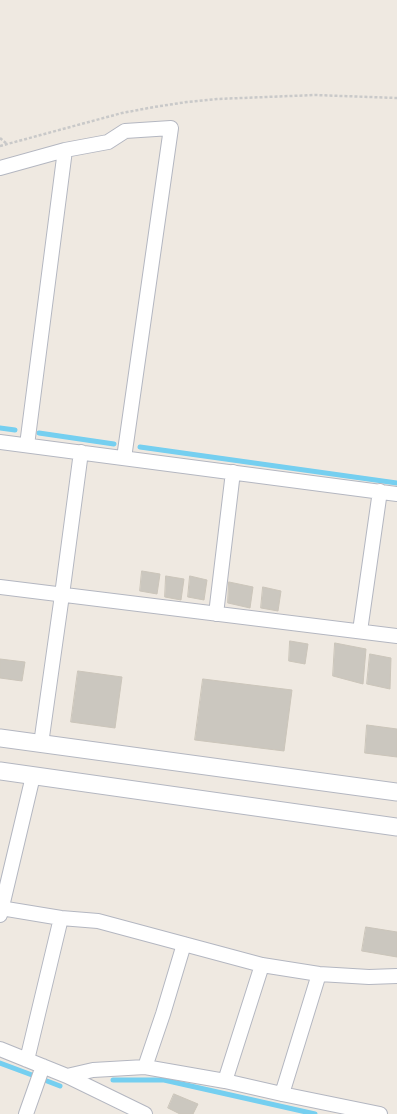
<!DOCTYPE html>
<style>
body{margin:0}
canvas{display:block;background:#efe9e1}
</style>
<canvas width="397" height="1114"></canvas>
<script>
const c = document.querySelector('canvas').getContext('2d');
c.lineJoin = 'round';
function strokePath(path, color, width, dash) {
  c.strokeStyle = color;
  c.lineWidth = width;
  c.lineCap = dash ? 'butt' : 'round';
  c.setLineDash(dash || []);
  c.stroke(path);
}
function paint(path, color) {
  c.fillStyle = color;
  c.fill(path, 'evenodd');
}
strokePath(new Path2D(`
 M0 428 15 430
 M39 433 114 444
 M140 447 397 483
 M0 1063 32 1075
 M113 1080H164L315 1114
 M47 1081 60 1086`), '#75cff0', 5);
const building = new Path2D(`
 M142 571 160 574 157 594 140 591Z
 M166 576 184 579 181 600 165 597Z
 M190 576 207 580 204 600 188 597Z
 M229 582 253 587 250 608 228 603Z
 M263 587 281 591 278 611 261 608Z
 M290 641 308 644 305 664 289 661Z
 M335 643 366 649 363 684 333 676Z
 M370 654 391 658 390 689 367 684Z
 M0 659 25 662 22 681 0 678Z
 M78 671 122 677 115 728 71 722Z
 M203 679 292 690 284 751 195 740Z
 M367 725 397 729V757L365 753Z
 M366 927 397 932V957L362 951Z
 M174 1094 198 1104 193 1114H180L168 1108Z`);
paint(building, '#cbc7bf');
strokePath(building, '#cbc5ba', 1);
const minor = new Path2D(`
 M0 168 65 150 108 142 125 131 171 128 124 458
 M0 442 397 494
 M27 445 65 150
 M0 587 397 636
 M216 614 233 472
 M360 631 380 491
 M41 744 62 595 81 452
 M0 908 61 918 98 921 262 965 319 974 369 977 397 976
 M0 915 33 776
 M0 1049 67 1076 145 1114
 M27 1060 61 918
 M145 1067 163 1014 184 944
 M67 1076 93 1070 145 1067 225 1081 282 1094 380 1114
 M225 1081 262 965
 M282 1094 319 974
 M26 1114 43 1066`);
const tertiary = new Path2D(`
 M0 738 397 792
 M0 771 397 827`);
strokePath(minor, '#b4b7c1', 16);
strokePath(tertiary, '#b4b7c1', 19);
strokePath(new Path2D(`
 M0 138 7 144
 M0 146 122 113 154 107 187 102 217 99 315 95 397 98`), '#c9c9c9', 2.5, [3, 2]);
strokePath(minor, '#fff', 14);
strokePath(tertiary, '#fff', 17);
</script>
